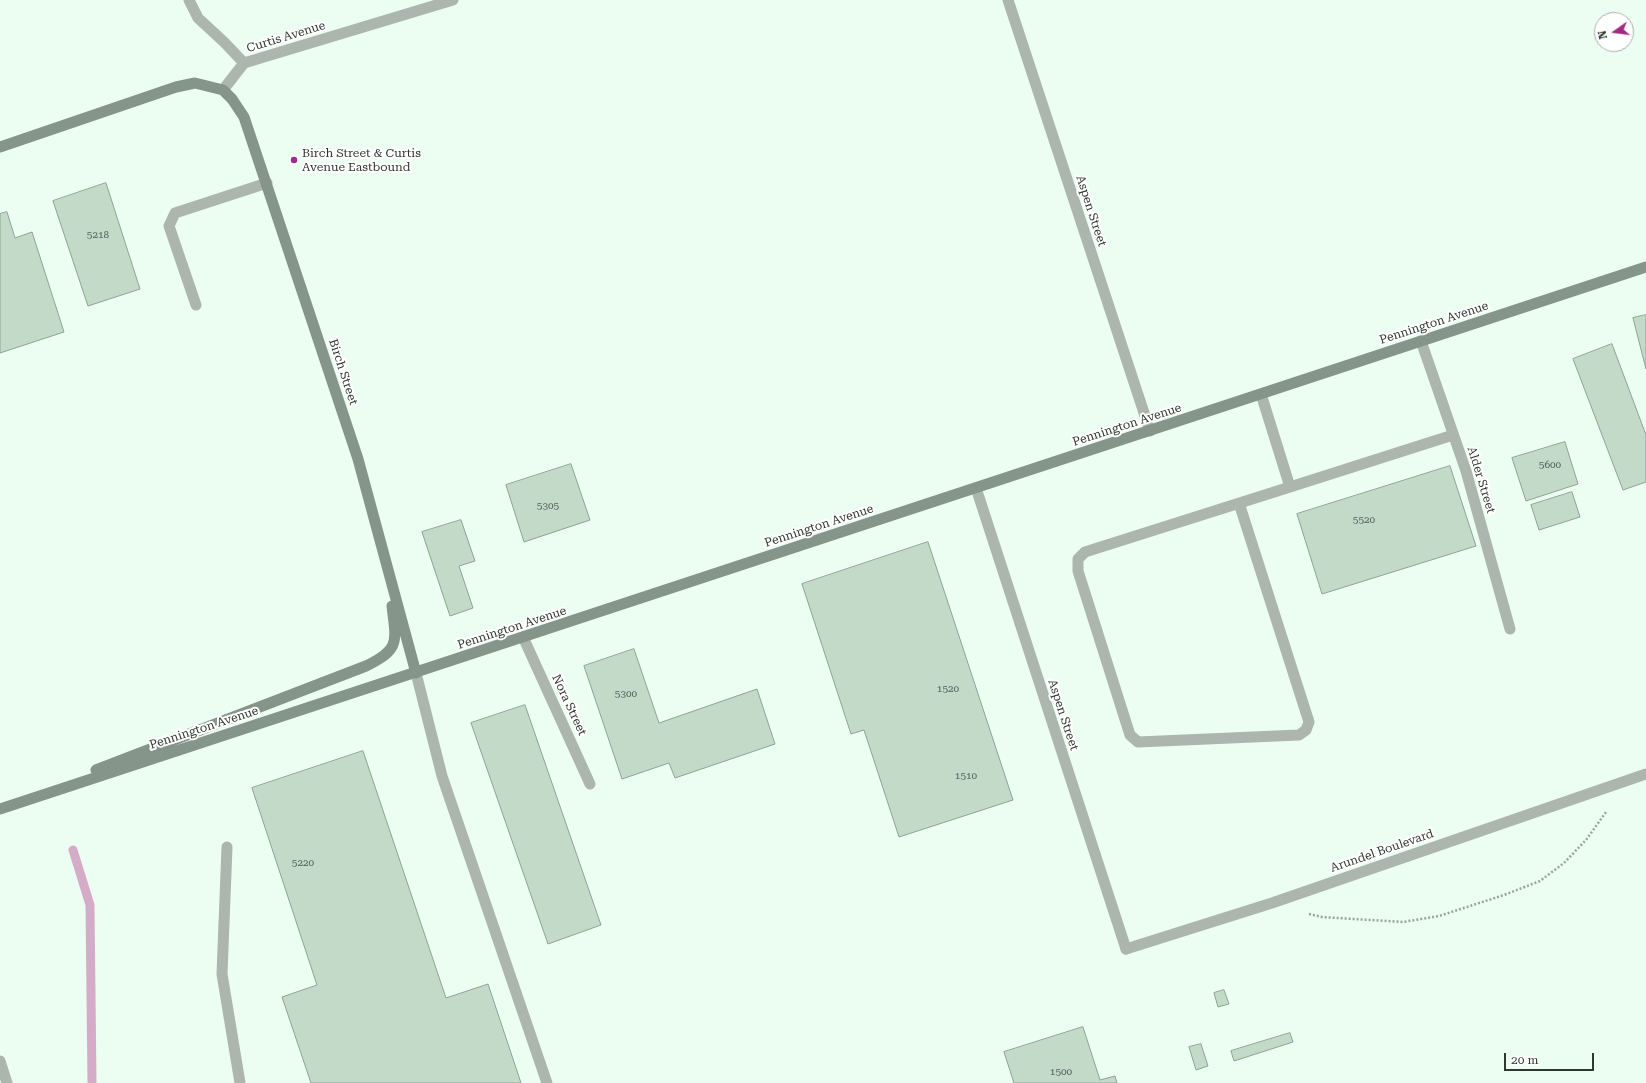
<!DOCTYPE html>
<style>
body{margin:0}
#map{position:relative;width:1646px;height:1083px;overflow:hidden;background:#ebfef1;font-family:"Roboto Serif",serif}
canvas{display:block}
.north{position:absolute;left:1594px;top:12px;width:40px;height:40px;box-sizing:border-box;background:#fff;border:1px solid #abafac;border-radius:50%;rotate:256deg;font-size:11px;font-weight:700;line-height:16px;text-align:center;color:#2e3730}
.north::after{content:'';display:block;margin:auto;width:14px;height:18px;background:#9f2b85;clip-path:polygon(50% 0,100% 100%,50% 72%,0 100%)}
.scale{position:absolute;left:1504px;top:1053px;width:90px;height:18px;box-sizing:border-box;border:2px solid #2e3730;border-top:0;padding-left:5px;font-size:12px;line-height:14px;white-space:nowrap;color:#2e3730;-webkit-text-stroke:3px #fff;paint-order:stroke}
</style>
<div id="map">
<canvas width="1646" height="1083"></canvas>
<div class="north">N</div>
<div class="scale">20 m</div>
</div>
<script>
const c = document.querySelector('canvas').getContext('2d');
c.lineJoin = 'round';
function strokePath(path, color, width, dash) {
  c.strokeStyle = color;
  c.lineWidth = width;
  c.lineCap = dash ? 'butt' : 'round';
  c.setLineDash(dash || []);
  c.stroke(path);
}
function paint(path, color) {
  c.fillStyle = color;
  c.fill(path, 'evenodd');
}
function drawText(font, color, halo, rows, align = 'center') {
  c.font = font + ' "Roboto Serif",serif';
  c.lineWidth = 4;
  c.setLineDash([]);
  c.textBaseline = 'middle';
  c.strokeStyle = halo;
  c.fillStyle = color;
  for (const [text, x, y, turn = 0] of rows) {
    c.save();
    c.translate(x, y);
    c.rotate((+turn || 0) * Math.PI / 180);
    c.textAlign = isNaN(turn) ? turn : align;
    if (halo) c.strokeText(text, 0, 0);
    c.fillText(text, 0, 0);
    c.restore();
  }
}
strokePath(new Path2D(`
 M73 850 90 905 92 1083`), '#d5acc7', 9);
const building = new Path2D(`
 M106 183 140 289 88 306 53 201Z
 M7 212 15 238 32 232 64 332 0 353V214Z
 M1646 315V369L1633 318Z
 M1612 344 1646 435V482L1623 490 1573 359Z
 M1565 442 1578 484 1526 501 1512 458Z
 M571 464 590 520 524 542 506 485Z
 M1450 466 1476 546 1322 594 1297 514Z
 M1572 492 1580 517 1539 530 1531 505Z
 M461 520 475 561 459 566 473 608 450 616 422 532Z
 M928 542 1013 800 899 837 864 730 851 734 802 584Z
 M634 649 659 723 757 689 775 744 675 778 669 763 622 779 584 666Z
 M525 705 601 925 548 944 471 723Z
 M363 751 446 998 488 984 521 1083H311L282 997 317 985 252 788Z
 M1224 990 1229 1004 1218 1007 1214 993Z
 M1083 1027 1100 1080 1115 1076 1117 1083H1014L1004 1052Z
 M1290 1033 1293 1042 1234 1061 1231 1051Z
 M1201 1044 1208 1066 1196 1070 1189 1047Z`);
paint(building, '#c3dac9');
strokePath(building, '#8da393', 1);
strokePath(new Path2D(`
 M1309 914 1322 917 1403 922 1439 916 1504 895 1540 881 1564 863 1586 840 1606 812`), '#97a59b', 2.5, [2, 2]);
strokePath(new Path2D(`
 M196 305 169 226 175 213 267 183
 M1421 341 1466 471 1510 629
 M1290 487 1453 435
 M1239 503 1309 722 1306 730 1299 735 1138 742 1130 735 1078 571V559L1085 552 1290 487 1261 394
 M523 637 590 784
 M416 673 442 776 547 1083
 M227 847 222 974 240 1083
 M1126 949 1272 903 1646 774
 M0 1061 7 1083`), '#acb6ae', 11);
strokePath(new Path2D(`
 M189 0 198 18 224 42 244 63
 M1008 0 1150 431
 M223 90 244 63 453 0
 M976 488 1126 949`), '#acb6ae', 11);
strokePath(new Path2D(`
 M0 147 176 87 195 83 223 90 232 99 244 117 358 459 416 673
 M96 770 366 666C401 649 396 641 392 606
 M0 809 1646 267`), '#86958a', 11);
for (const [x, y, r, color] of [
 [294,160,4,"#9f2b85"]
]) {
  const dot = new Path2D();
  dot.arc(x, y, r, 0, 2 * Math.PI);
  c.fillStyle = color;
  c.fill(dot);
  strokePath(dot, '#fff', 1.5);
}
drawText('10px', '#536056', null, [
 ["5218",98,235],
 ["5600",1550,465],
 ["5305",548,506],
 ["5520",1364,520],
 ["1520",948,689],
 ["5300",626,694],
 ["1510",966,776],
 ["5220",303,863],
 ["1500",1061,1072]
]);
drawText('12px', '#2e3730', '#fff', [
 ["Curtis Avenue",286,37,-17],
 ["Aspen Street",1091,211,72],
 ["Pennington Avenue",1434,323,-18],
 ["Birch Street",343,372,72],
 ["Pennington Avenue",1127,425,-18],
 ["Alder Street",1481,480,73],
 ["Pennington Avenue",819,526,-18],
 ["Pennington Avenue",512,628,-18],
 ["Nora Street",569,705,65],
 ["Aspen Street",1063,715,72],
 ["Pennington Avenue",204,728,-18],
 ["Arundel Boulevard",1382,851,-19]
]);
drawText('12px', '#2e3730', '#fff', [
 ["Birch Street & Curtis",302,153],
 ["Avenue Eastbound",302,167]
], 'left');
</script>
